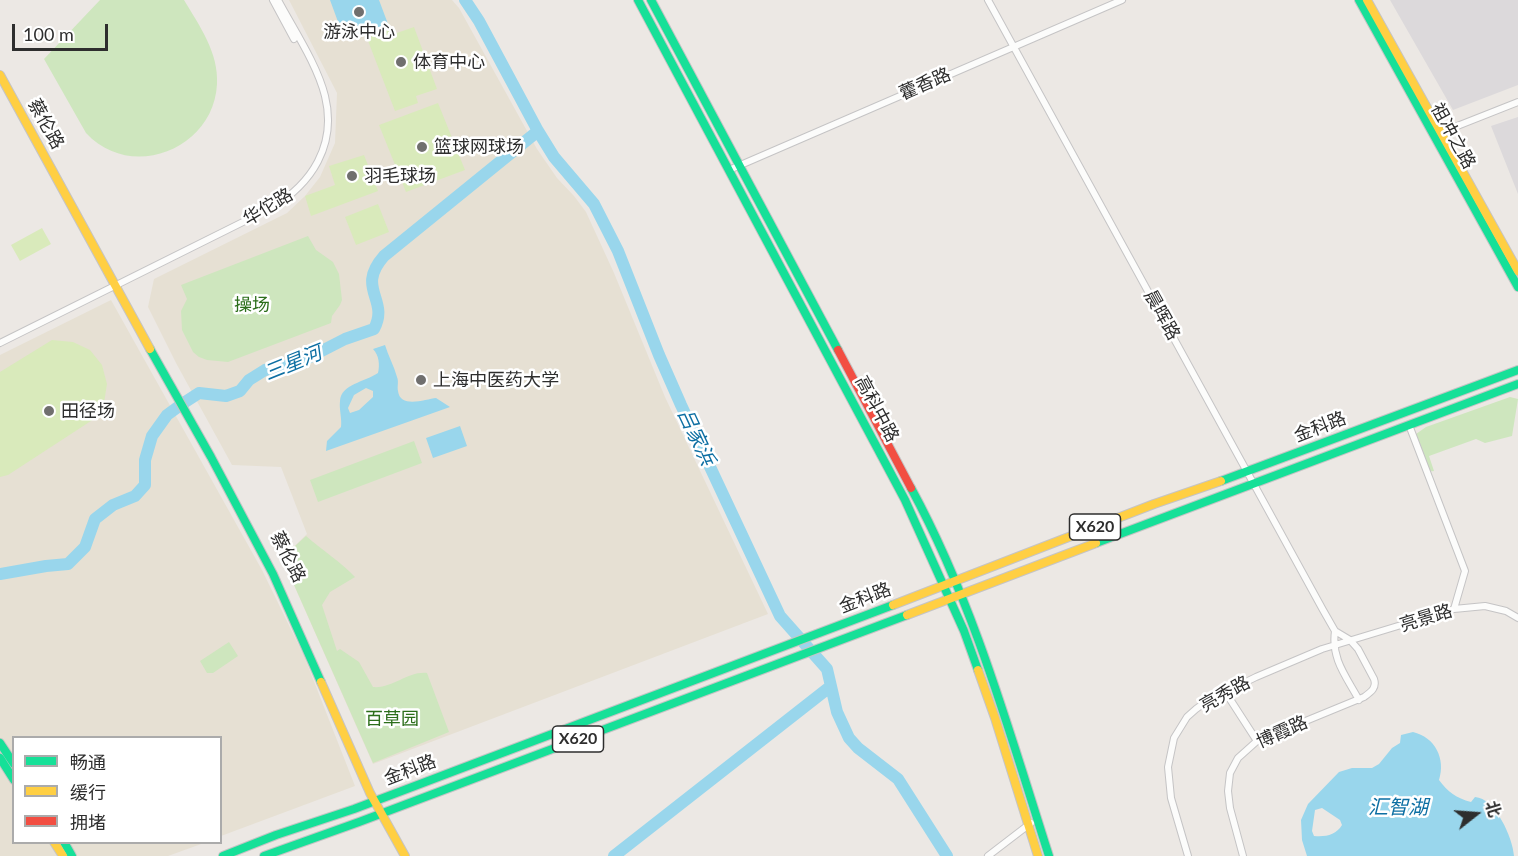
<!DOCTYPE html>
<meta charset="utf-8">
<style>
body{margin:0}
#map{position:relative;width:1518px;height:856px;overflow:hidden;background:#ece8e4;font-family:Lato,"Noto Sans SC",sans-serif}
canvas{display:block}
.legend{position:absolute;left:12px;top:736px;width:210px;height:108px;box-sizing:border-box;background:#fff;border:2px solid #ababab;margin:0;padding:8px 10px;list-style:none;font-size:18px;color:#2e2e2e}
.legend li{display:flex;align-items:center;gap:12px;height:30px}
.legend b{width:30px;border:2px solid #ababab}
.north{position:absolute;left:1446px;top:784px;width:60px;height:60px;-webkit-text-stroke:4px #fff;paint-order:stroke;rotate:73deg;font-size:16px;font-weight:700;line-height:24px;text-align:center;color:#2e2e2e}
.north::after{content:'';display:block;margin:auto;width:21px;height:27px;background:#2e2e2e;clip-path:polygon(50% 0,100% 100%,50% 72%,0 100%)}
.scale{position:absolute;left:12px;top:24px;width:96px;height:27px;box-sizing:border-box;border:3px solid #2e2e2e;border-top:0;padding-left:8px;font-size:18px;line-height:21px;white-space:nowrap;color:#2e2e2e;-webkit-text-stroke:4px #fff;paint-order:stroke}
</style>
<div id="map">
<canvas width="1518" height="856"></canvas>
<ul class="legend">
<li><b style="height:8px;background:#16e098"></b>畅通</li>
<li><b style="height:8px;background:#ffcf43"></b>缓行</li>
<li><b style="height:8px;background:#f24e42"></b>拥堵</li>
</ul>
<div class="north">北</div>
<div class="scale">100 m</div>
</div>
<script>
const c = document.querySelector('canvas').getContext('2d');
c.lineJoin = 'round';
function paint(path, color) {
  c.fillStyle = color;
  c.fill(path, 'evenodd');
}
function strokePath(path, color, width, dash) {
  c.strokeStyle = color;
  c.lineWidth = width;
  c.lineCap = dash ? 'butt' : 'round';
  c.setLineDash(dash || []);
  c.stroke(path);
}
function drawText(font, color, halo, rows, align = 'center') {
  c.font = font + ' Lato,"Noto Sans SC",sans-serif';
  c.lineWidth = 5;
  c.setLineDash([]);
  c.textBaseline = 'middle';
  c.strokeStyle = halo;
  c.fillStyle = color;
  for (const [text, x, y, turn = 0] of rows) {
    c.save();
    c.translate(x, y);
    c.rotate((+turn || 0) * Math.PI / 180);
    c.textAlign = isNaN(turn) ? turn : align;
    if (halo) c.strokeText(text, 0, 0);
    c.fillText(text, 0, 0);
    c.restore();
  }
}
paint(new Path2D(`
 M1390 0H1518V85L1453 110Z
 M1518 117V194L1491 126Z`), '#dcd9db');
paint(new Path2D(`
 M289 0H452L459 8 537 149 557 178 574 196 586 212 614 273 665 397 768 614 373 764 282 558 307 534 281 467 232 465 176 363 148 307 154 279 287 213 305 196 320 177 335 143 337 93Z
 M111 300 262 570 304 656 355 786 221 836 220 738H14V842L204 843 168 856H0V355Z`), '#e6e0d3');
paint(new Path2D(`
 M100 0H184C199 25 219 53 217 84 214 149 131 182 86 133L44 59Z
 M308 236 316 250 333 262 339 274 342 300 340 305 332 316 331 323 228 362 207 360 199 357 193 352 182 330 181 311 187 299 181 285Z
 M1510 397 1518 399 1512 436 1485 443 1476 439 1429 456 1434 471 1426 472 1415 442 1416 434 1426 427Z
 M414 441 422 463 318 502 310 480Z
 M306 536C321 549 342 563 355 577L330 592 322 605 337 651 340 649 359 662 373 687C392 689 408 671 427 673L449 732 373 763 283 560 284 556Z
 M229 642 238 656 213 673H207L200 661Z`), '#cee6be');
paint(new Path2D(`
 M389 23 394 34 414 27 437 89 416 96 418 103 395 111 365 33Z
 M438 103 465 170 406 192 379 125Z
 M364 155 378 191 311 216 305 196 335 185 329 166Z
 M378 204 389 232 356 245 345 217Z
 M42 228 51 244 20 261 11 245Z
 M52 340 73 342 90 350 102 365 107 384 104 403 94 419 8 475 0 477V372Z`), '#d9eabb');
paint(new Path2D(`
 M330 0H379L388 24 357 36 353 26 341 30Z
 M385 345C388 355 394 366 397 377 399 382 397 386 398 391 400 409 426 399 436 398L450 407 326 451 327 441 341 427C342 418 339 410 340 401 341 384 365 382 378 373 380 365 379 355 373 349ZM366 388 373 391V397L359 410 350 413 348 408 354 395Z
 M460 426 467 446 433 458 426 438Z
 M1413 732C1435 737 1446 759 1439 780 1448 792 1456 798 1471 802L1475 797C1495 798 1513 838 1514 856H1307L1302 840 1301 820 1308 804 1339 772 1352 768H1372L1379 764 1392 748 1400 743 1401 735ZM1322 808 1340 820 1342 825C1336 835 1326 837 1314 836L1312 831 1315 810Z`), '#99d6ec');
strokePath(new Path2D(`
 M465 0 479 21 538 131 554 157 594 204 618 251 659 355 681 405 780 616 827 669 837 712 849 738 858 748 898 779 947 856
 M0 574 46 566 68 564 85 547 95 519 113 505 135 496 145 485V460L152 436 167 415 182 404 199 393 226 396 240 391 249 380 265 370 286 366 304 360 345 339 374 329C390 299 355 289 384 256L538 131
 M614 856 831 686`), '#99d6ec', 12);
const street = new Path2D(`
 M273 0 294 39
 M988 0 1323 610 1335 631 1350 640 1358 649 1374 679C1377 688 1371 692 1364 697L1257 741 1238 758 1230 773 1228 791 1230 808 1243 856
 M1437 134 1518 102
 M729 170 1122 0
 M0 343 271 208C312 184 337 145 325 96 317 64 294 30 278 0
 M1409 425 1465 571 1454 609
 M1335 631C1331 659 1346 676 1359 700
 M1226 693 1257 741
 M988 856 1031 823
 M1188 856 1171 798 1168 767 1174 738 1187 717 1196 709 1207 701 1256 677 1322 649 1454 609 1485 606 1506 611 1518 618`);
const fast = new Path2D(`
 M638 0 905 500 964 631 978 670
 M651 0 838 350
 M1359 0 1518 287
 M150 349 211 457 273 574 321 682
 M1221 481 1518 370
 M911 488C974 604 1009 731 1049 856
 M1096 543 1518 384
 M0 743 14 764
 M0 758 14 780
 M64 842 72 856
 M223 856 276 835 354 809 893 605
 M264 856 359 822 907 615`);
const slow = new Path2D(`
 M1367 0 1518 271
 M0 75 150 349
 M893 605 1154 504 1221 481
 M907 615 1096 543
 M978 670 995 718 1038 856
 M321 682 370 793 405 856
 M54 842 63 856`);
const jam = new Path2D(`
 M838 350 911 488`);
strokePath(street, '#c5c4c5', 8);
strokePath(fast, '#c5c4c5', 10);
strokePath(slow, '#c5c4c5', 10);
strokePath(jam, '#c5c4c5', 10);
strokePath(street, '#fcfcfb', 6);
strokePath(fast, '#16e098', 8);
strokePath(slow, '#ffcf43', 8);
strokePath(jam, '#f24e42', 8);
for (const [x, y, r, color] of [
 [359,12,6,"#706f6e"],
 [401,62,6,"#706f6e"],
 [422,147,6,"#706f6e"],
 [352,176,6,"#706f6e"],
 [421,380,6,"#706f6e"],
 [49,411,6,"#706f6e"]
]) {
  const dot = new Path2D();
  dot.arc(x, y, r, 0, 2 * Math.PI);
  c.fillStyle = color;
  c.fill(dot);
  strokePath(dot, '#fff', 2);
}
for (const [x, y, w] of [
 [1095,527,51],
 [578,739,51]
]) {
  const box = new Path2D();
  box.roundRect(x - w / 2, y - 13, w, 26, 4.5);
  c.fillStyle = '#fff';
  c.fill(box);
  strokePath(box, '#2e2e2e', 1.5);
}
drawText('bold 16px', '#2e2e2e', null, [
 ["X620",1095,527],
 ["X620",578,739]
]);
drawText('18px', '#2e2e2e', '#fff', [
 ["游泳中心",359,32,"center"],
 ["体育中心",413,62],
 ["篮球网球场",434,147],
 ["羽毛球场",364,176],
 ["上海中医药大学",433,380],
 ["田径场",61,411]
], 'left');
drawText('18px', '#2e2e2e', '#fff', [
 ["藿香路",925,84,-23],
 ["蔡伦路",46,124,61],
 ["祖冲之路",1453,136,61],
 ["华佗路",268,207,-31],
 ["晨晖路",1162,315,61],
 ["高科中路",877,409,62],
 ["金科路",1320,427,-21],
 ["蔡伦路",288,557,63],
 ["金科路",865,598,-21],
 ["亮景路",1426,618,-17],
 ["亮秀路",1225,694,-29],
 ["博霞路",1282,732,-24],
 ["金科路",410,770,-21]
]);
drawText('18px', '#2c6e1b', '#fff', [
 ["操场",252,305],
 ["百草园",392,719]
]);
drawText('italic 20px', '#0d6fa3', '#fff', [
 ["三星河",293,363,-22],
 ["吕家浜",696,437,65],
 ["汇智湖",1398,808]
]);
</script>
